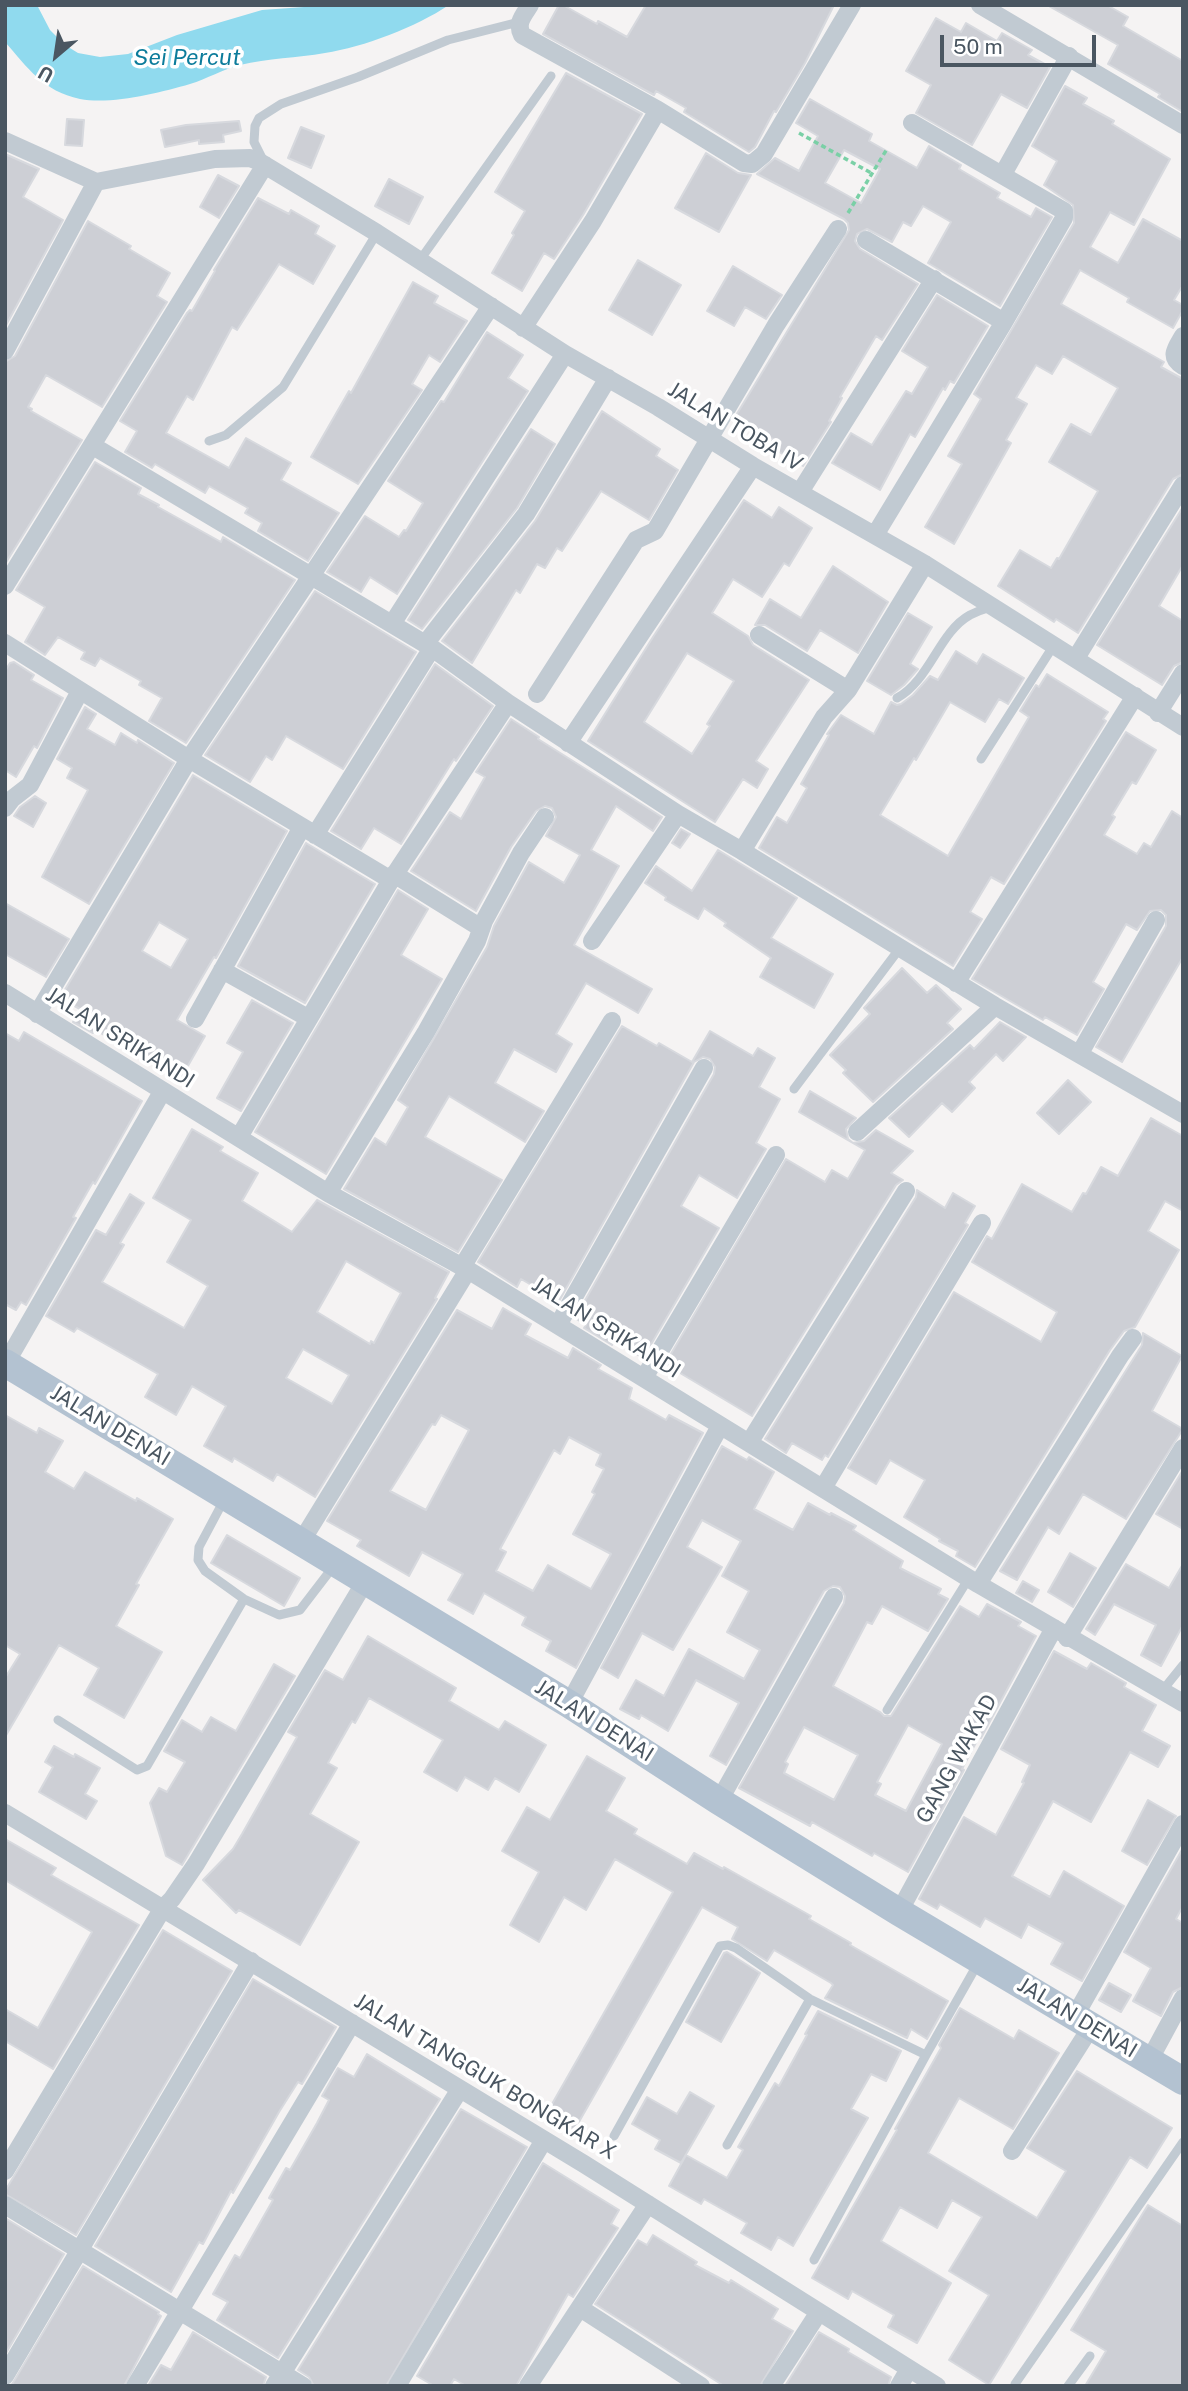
<!DOCTYPE html>
<style>
body{margin:0}
#map{position:relative;width:1188px;height:2391px;overflow:hidden;background:#f5f3f3;font-family:"Public Sans",sans-serif}
canvas{display:block}
.frame{position:absolute;inset:0;border:7px solid #4a5661;pointer-events:none}
.north{position:absolute;left:21px;top:21px;width:70px;height:70px;-webkit-text-stroke:5px #fff;paint-order:stroke;rotate:209deg;font-size:19px;font-weight:700;line-height:28px;text-align:center;color:#4a5661}
.north::after{content:'';display:block;margin:auto;width:24px;height:32px;background:#4a5661;clip-path:polygon(50% 0,100% 100%,50% 72%,0 100%)}
.scale{position:absolute;left:940px;top:35px;width:156px;height:32px;box-sizing:border-box;border:4px solid #4a5661;border-top:0;padding-left:9px;font-size:21px;line-height:24px;white-space:nowrap;color:#4a5661;-webkit-text-stroke:5px #fff;paint-order:stroke}
</style>
<div id="map">
<canvas width="1188" height="2391"></canvas>
<div class="frame"></div>
<div class="north">U</div>
<div class="scale">50 m</div>
</div>
<script>
const c = document.querySelector('canvas').getContext('2d');
c.lineJoin = 'round';
function paint(path, color) {
  c.fillStyle = color;
  c.fill(path, 'evenodd');
}
function strokePath(path, color, width, dash) {
  c.strokeStyle = color;
  c.lineWidth = width;
  c.lineCap = dash ? 'butt' : 'round';
  c.setLineDash(dash || []);
  c.stroke(path);
}
function drawText(font, color, halo, rows, align = 'center') {
  c.font = font + ' "Public Sans",sans-serif';
  c.lineWidth = 7;
  c.setLineDash([]);
  c.textBaseline = 'middle';
  c.strokeStyle = halo;
  c.fillStyle = color;
  for (const [text, x, y, turn = 0] of rows) {
    c.save();
    c.translate(x, y);
    c.rotate((+turn || 0) * Math.PI / 180);
    c.textAlign = isNaN(turn) ? turn : align;
    if (halo) c.strokeText(text, 0, 0);
    c.fillText(text, 0, 0);
    c.restore();
  }
}
paint(new Path2D(`
 M5 5H37L50 30 65 45 78 53 100 57 128 54 177 35 262 10 332 5H449C416 27 364 47 325 53 297 58 268 58 240 65 223 69 207 79 190 84 159 93 111 105 80 99 43 91 28 68 5 42Z`), '#90daee');
const building = new Path2D(`
 M559 5H563L597 24 598 21 627 37 646 5H834L805 63 776 112 774 111 755 147 749 152 684 112 686 108 656 91 654 95 543 34Z
 M1047 5H1107L1128 17 1123 26 1183 61V112L1158 97 1160 94 1108 64 1118 45Z
 M936 18 961 32 966 23 997 41 1002 33 1032 50 1028 55 1050 67 1027 108 1001 94 972 145 916 113 931 85 906 71Z
 M566 73 642 114 583 215 554 259 544 253 522 291 492 273 514 235 512 233 525 211 495 192Z
 M1065 86 1087 98 1083 104 1114 121 1112 124 1170 159 1134 225 1110 212 1090 247 1118 263 1143 219 1183 241V285L1174 300 1183 305V310L1173 328 1127 302 1129 298 1080 270 1061 304 1164 362 1161 367 1183 379V474L1173 479 1078 633 1056 619 1054 622 998 586 1020 550 1051 568 1057 558 1059 559 1098 491 1049 462 1071 424 1091 435 1118 388 1063 356 1052 374 1036 365 1016 398 1027 404 1006 440 1011 443 954 544 925 527 962 464 948 456 981 399 974 394 1074 223 1073 205 1044 185 1057 161 1032 146Z
 M810 99 872 134 869 141 917 168 929 146 961 165 959 169 1000 193 997 198 1031 217 1036 208 1052 217 1000 306 928 263 951 222 923 206 911 226 903 222 892 242 867 229 857 234 855 241 860 249 918 284 882 340 876 336 840 397 842 398 829 421 831 422 803 466 769 446 773 439 735 417 849 230 848 223 844 219 757 174 775 158 799 171 818 136 796 123ZM844 150 880 169 861 203 825 183Z
 M67 119 84 120 82 146 65 145Z
 M239 121 241 131 223 135 224 142 199 144V140L165 147 161 130 186 125Z
 M301 127 324 136 311 168 288 158Z
 M706 153 738 173 751 175 719 232 675 208Z
 M5 154 39 169 23 197 63 220 5 327Z
 M218 175 239 186 219 218 200 207Z
 M389 179 423 197 409 224 375 206Z
 M258 198 289 214 291 210 319 226 315 234 335 246 313 284 279 264 237 330 232 327 193 400 187 396 166 433 229 468 246 438 291 463 281 480 339 513 308 561 258 531 262 523 245 513 248 508 209 486 205 493 155 464 152 468 125 452 137 431 120 421 187 313 190 310 192 311 215 271 214 270Z
 M88 221 131 246 129 249 170 273 157 296 167 302 102 407 46 375 28 407 32 409 31 411 82 440 5 564V362L15 356Z
 M638 260 681 285 652 335 609 310Z
 M733 266 782 295 766 319 745 307 734 326 707 311Z
 M413 282 438 296 434 303 467 321 440 362 429 355 412 384 422 390 358 484 311 457 349 391 351 393Z
 M937 295 988 326 954 383 950 381 945 390 943 388 915 437 910 434 880 490 832 463 851 433 872 445 906 391 912 394 928 367 902 351Z
 M487 332 523 355 508 378 528 391 397 594 370 577 361 592 327 572 365 516 399 537 404 530 406 531 423 503 388 481 441 401 444 402Z
 M602 411 660 449 656 456 678 470 649 520 601 491 562 551 557 548 545 568 537 564 520 593 516 590 472 663 442 641 535 521Z
 M531 429 555 444 517 508 422 629 408 620Z
 M95 462 141 488 138 494 159 505 158 507 221 542 223 537 295 580 186 743 149 721 162 698 139 685 141 681 100 658 95 666 81 659 85 652 58 637 45 655 25 642 45 607 16 590Z
 M744 500 772 518 779 507 812 528 789 566 784 563 762 597 733 579 712 613 748 636 753 645 809 680 756 761 768 769 757 788 743 779 715 822 588 741 653 637ZM687 653 734 681 707 724 710 726 692 754 644 722Z
 M1183 507V565L1159 606 1183 621V662L1174 666 1162 685 1097 645Z
 M833 566 888 602 858 653 820 630 807 651 765 625H755L770 599 801 618Z
 M315 591 416 652 343 769 286 736 272 760 266 756 250 782 205 755Z
 M908 613 932 627 910 664 918 669 904 685 891 695 867 681Z
 M956 651 977 664 983 654 1024 678 1008 704 999 699 985 722 950 702 916 760 914 758 880 815 948 856 1029 717 1020 711 1036 685 1039 687 1047 674 1108 712 1103 719 1106 721 1004 884 991 877 970 912 982 919 953 966 759 848 777 817 787 823 807 788 801 784 829 735 827 734 841 715 874 734 891 702 897 705 901 704 913 695 930 676 938 680Z
 M14 662 34 675 31 680 63 698 37 748 34 746 16 777 5 770V671L10 663Z
 M435 664 493 706 456 761 454 759 401 844 374 828 361 849 331 831Z
 M85 707 96 714 87 729 115 745 121 733 137 743 138 740 174 763 89 904 42 877 88 790 67 778 72 768 57 759Z
 M511 719 539 737 538 739 662 817 653 831 616 806 591 850 619 866 574 945 652 989 638 1013 586 983 556 1034 572 1044 556 1072 514 1049 495 1083 544 1111 525 1142 449 1096 425 1137 502 1180 458 1252 344 1189 375 1138 386 1145 408 1107 398 1100 487 947 494 926 529 862 564 883 580 855 546 836 556 817 552 808 545 806 536 811 511 847 476 911 411 871 450 812 461 819 485 777 476 772Z
 M1126 732 1156 750 1136 784 1132 782 1112 815 1115 817 1104 835 1137 854 1144 843 1151 847 1172 811 1183 818V957L1122 1062 1096 1047 1166 926V915L1161 910 1150 911 1137 930 1126 924 1093 982 1104 989 1077 1035 1045 1017 1043 1020 972 979Z
 M193 775 287 831 216 958 214 957 177 1020 205 1036 181 1078 95 1030 93 1033 73 1022 80 1009 60 998ZM159 922 188 939 171 968 142 951Z
 M35 796 46 803 33 827 14 816 20 807Z
 M681 829 690 834 680 848 672 843Z
 M306 843 375 884 305 1003 238 966Z
 M718 850 797 898 771 938 833 974 814 1008 760 977 771 958 724 926 726 923 704 908 698 919 665 900 666 897 645 883 656 866 692 891Z
 M398 890 428 909 401 955 442 979 326 1174 255 1132Z
 M5 903 69 939 46 977 5 954Z
 M902 968 927 993 936 985 961 1009 947 1023 953 1029 873 1102 843 1073 846 1070 830 1055 870 1014 864 1008Z
 M252 1000 293 1023 241 1111 217 1098 243 1052 227 1043Z
 M1000 1022 1026 1037 1003 1061 996 1054 969 1082 975 1088 952 1112 942 1103 909 1137 889 1118 970 1045 974 1049Z
 M622 1026 657 1046 659 1043 692 1062 710 1031 753 1056 758 1048 775 1058 759 1087 780 1099 756 1143 766 1149 737 1198 699 1175 681 1206 719 1228 643 1358 614 1341 612 1345 584 1328 586 1325 575 1318 714 1074 715 1067 710 1059 703 1057 694 1062 559 1301 521 1279 517 1287 478 1262Z
 M24 1032 142 1101 95 1184 93 1182 73 1217 76 1218 26 1305 21 1302 16 1310 5 1304V1033L19 1041Z
 M1068 1080 1091 1102 1059 1134 1037 1113Z
 M810 1091 856 1118 846 1129 848 1139 853 1143 864 1141 876 1130 913 1151 891 1173 903 1180 896 1185 752 1416 665 1364 786 1159 825 1182 832 1170 848 1179 865 1150 799 1112Z
 M1151 1118 1183 1136V1211L1165 1201 1148 1231 1179 1250 1135 1327 1124 1331 1110 1350 975 1567 956 1556 958 1551 939 1541 940 1539 904 1517 925 1480 890 1460 876 1484 848 1468 954 1292 1041 1342 1057 1312 972 1262 987 1236 992 1239 1022 1184 1072 1212 1083 1193 1086 1194 1101 1167 1118 1176Z
 M192 1129 223 1147 220 1151 258 1173 242 1201 292 1232 317 1200 449 1272 435 1298 437 1299 315 1497 277 1474 273 1481 234 1458 232 1462 204 1446 226 1406 192 1386 176 1415 145 1397 158 1374 77 1328 74 1332 46 1316 96 1230 106 1235 130 1194 144 1203 120 1243 124 1245 102 1282 184 1328 208 1286 167 1262 191 1220 153 1198ZM346 1261 401 1293 374 1343 371 1341 370 1344 317 1312ZM303 1349 349 1375 332 1404 286 1378Z
 M917 1190 945 1208 953 1193 975 1206 965 1223 968 1225 828 1457 825 1455 822 1460 792 1443 786 1453 765 1439 916 1197Z
 M503 1308 531 1324 525 1335 568 1358 573 1348 601 1365 598 1369 632 1388 629 1399 666 1420 669 1415 703 1433 576 1668 546 1651 551 1641 522 1625 526 1617 484 1593 473 1614 448 1600 463 1574 422 1552 409 1576 357 1546 361 1540 327 1521 457 1310 492 1329ZM441 1415 469 1430 426 1510 390 1491 432 1424 435 1425ZM569 1437 601 1454 596 1465 604 1469 592 1492 595 1494 573 1534 611 1554 591 1589 548 1565 533 1591 496 1571 506 1552 500 1549 554 1450 560 1454Z
 M1143 1333 1182 1356 1152 1411 1183 1429 1126 1519 1083 1494 1059 1534 1048 1527 1017 1580 1000 1571 1142 1345Z
 M5 1415 37 1433 39 1428 63 1441 45 1472 74 1489 85 1472 136 1501 137 1498 173 1519 136 1584 139 1585 116 1626 162 1652 124 1718 84 1695 99 1668 59 1645 5 1737V1678L20 1654 5 1645Z
 M722 1446 747 1460 749 1457 774 1472 754 1509 793 1530 808 1503 830 1515 831 1513 856 1526 853 1530 903 1561 900 1568 941 1589 938 1594 948 1599 928 1631 882 1606 872 1624 867 1622 833 1686 880 1712 884 1716H891L960 1606 979 1617 987 1604 1021 1622 1018 1626 1036 1636 981 1738 979 1737 962 1769 964 1770 908 1872 874 1853 872 1856 812 1822 810 1826 739 1788 844 1603 845 1596 840 1587 833 1586 824 1591 726 1765 710 1756 739 1703 696 1680 668 1731 641 1715 639 1719 620 1709 636 1680 664 1696 689 1649 744 1679 760 1650 727 1632 749 1591 722 1576 741 1541 702 1520 687 1547 722 1567 673 1650 642 1633 618 1678 601 1668ZM908 1725 942 1744 906 1811 875 1795 881 1784 877 1782ZM804 1727 858 1755 834 1800 784 1773 788 1764 785 1762Z
 M1183 1470V1529L1156 1514Z
 M227 1535 300 1578 284 1606 211 1563Z
 M1070 1553 1096 1568 1073 1607 1048 1592Z
 M1126 1564 1169 1588 1183 1564V1625L1161 1666 1141 1655 1156 1625 1114 1604 1095 1635 1086 1629Z
 M1023 1581 1039 1590 1032 1602 1016 1593Z
 M368 1636 456 1688 449 1701 499 1730 505 1721 546 1745 519 1792 495 1778 488 1790 465 1777 457 1791 424 1772 443 1740 369 1698 355 1723 352 1721 328 1763 337 1768 310 1814 359 1842 300 1945 239 1910 236 1913 203 1880 233 1849 242 1834 297 1737 288 1732 325 1670 343 1680Z
 M1054 1651 1087 1669 1091 1663 1126 1683 1124 1687 1156 1705 1142 1731 1170 1746 1158 1767 1130 1752 1091 1822 1053 1801 1012 1876 1050 1897 1064 1871 1124 1906 1082 1981 1051 1964 1063 1943 1028 1924 1021 1938 985 1918 980 1927 940 1904 937 1909 919 1899 964 1817 996 1835 1024 1783 1022 1782 1030 1765 1001 1749Z
 M274 1664 295 1676 182 1865 166 1856 150 1803 159 1788 167 1792 185 1762 164 1751 182 1720 202 1732 211 1717 236 1731Z
 M54 1746 74 1757 75 1754 100 1768 85 1794 97 1801 86 1819 39 1792 53 1767 45 1762Z
 M587 1756 625 1778 606 1811 637 1829 634 1834 687 1864 694 1853 723 1869 724 1867 811 1916 809 1919 851 1943 850 1945 948 2001 927 2039 911 2029 907 2038 825 1998 833 1985 831 1983 774 1950 767 1961 732 1939 738 1927 702 1907 572 2134 544 2118 673 1892 615 1859 586 1910 564 1897 539 1942 510 1925 539 1872 502 1851 527 1807 550 1820Z
 M1148 1800 1176 1816 1147 1865 1122 1851Z
 M5 1839 56 1868 51 1875 139 1925 53 2069 5 2041V2009L38 2028 92 1932 5 1880Z
 M1183 1848V1906L1176 1919 1183 1923V1987L1173 1992 1161 2016 1133 2001 1151 1968 1124 1952Z
 M163 1930 232 1971 76 2235 5 2194V2191Z
 M727 1952 760 1973 721 2042 686 2022 724 1953Z
 M253 1979 336 2027 302 2084 298 2082 279 2112 233 2193 231 2191 203 2244 199 2242 171 2292 95 2246Z
 M1109 1983 1131 1995 1121 2012 1099 2000Z
 M960 2008 1014 2039 1019 2030 1059 2053 1013 2129 959 2098 928 2153 1037 2218 1066 2171 1027 2148 1077 2071 1172 2128 1147 2168 1130 2157 989 2385 949 2360 989 2295 949 2271 982 2217 952 2200 937 2228 900 2207 881 2241 951 2283 917 2343 888 2327 894 2315 852 2291 848 2299 812 2278 897 2130 895 2129 941 2048 939 2045Z
 M818 2011 901 2051 886 2081 871 2074 851 2109 868 2118 793 2246 778 2237 771 2250 741 2233 747 2223 704 2199 701 2204 669 2186 686 2155 727 2178 743 2150 738 2147 775 2083 779 2086 807 2035 805 2034Z
 M367 2054 440 2099 278 2358 217 2320 228 2302 213 2294 235 2255 240 2258 273 2200 269 2198 286 2168 290 2170 317 2123 329 2100 322 2096 338 2068 354 2077Z
 M690 2092 714 2106 681 2163 655 2149 660 2140 632 2124 647 2097 677 2114Z
 M461 2109 527 2147 386 2386H314L309 2377 298 2370Z
 M543 2163 619 2210 611 2224 618 2228 573 2297 568 2294 516 2386H466L454 2379 450 2386H434L417 2376Z
 M1148 2205 1183 2226V2386H1085L1106 2351 1071 2330Z
 M5 2218 64 2254 6 2353 5 2352Z
 M653 2235 697 2262 695 2265 729 2283 731 2280 778 2309 772 2319 793 2331 760 2386H724L595 2304 638 2240 647 2245Z
 M83 2266 159 2312 158 2314 161 2316 124 2386H11Z
 M193 2332 266 2377 263 2386H148L161 2365 171 2370Z
 M819 2332 849 2349 848 2352 891 2377 888 2386H785Z`);
paint(building, '#cdcfd5');
strokePath(building, '#d7d9de', 2);
strokePath(new Path2D(`
 M799 133 873 174
 M848 213 887 149`), '#7ad0a6', 3.5, [5, 3.5]);
strokePath(new Path2D(`
 M263 160 254 142 255 126 259 118 281 104 358 77 448 40 519 22
 M420 260 551 76
 M209 441 226 435 283 387 377 233
 M897 698C930 680 939 632 970 615 976 612 984 609 991 607
 M981 759 1054 645
 M794 1089 900 948
 M224 1500 199 1547 198 1560 205 1571 244 1599 279 1615 300 1610 333 1567
 M1162 1691 1183 1665
 M887 1710 969 1578
 M58 1720 137 1770 147 1766 244 1599
 M926 2055 977 1965
 M614 2136 720 1946 728 1945 736 1948 810 1999 926 2055 814 2260
 M727 2145 810 1999
 M1015 2384 1183 2142
 M1068 2386 1090 2356`), '#c1cad2', 9);
strokePath(new Path2D(`
 M530 5C523 16 516 23 522 35L658 110 744 163 752 164 764 154 852 5
 M980 5 1183 125
 M912 123 1064 211V218L1004 322
 M5 141 96 182 215 159 250 158 258 161 377 233 565 354 658 407 753 466 925 564 1183 727
 M1003 174 1069 56
 M866 240 1004 322 875 535
 M523 328 593 221 658 110
 M1183 336C1176 348 1168 357 1183 366
 M5 351 96 182
 M93 446 432 648 508 703 678 814 742 851 995 1006 1183 1114
 M800 492 934 279
 M5 586 265 165
 M392 624 565 354
 M5 643 189 759 391 880
 M425 644 526 514 608 378
 M1076 658 1183 485
 M848 690 925 564
 M537 694 636 540 655 531 776 325 838 229
 M1158 713 1183 673
 M568 743 753 466
 M5 808 12 799 30 785 80 691
 M315 835 432 648
 M742 851 824 717 848 690 759 635
 M394 874 481 928
 M592 941 678 814
 M222 970 308 1018
 M956 983 1135 696
 M5 993 328 1193 468 1270 978 1584 1183 1703
 M37 1014 189 759 491 306
 M195 1019 302 827
 M1080 1053 1156 920
 M857 1132 995 1006
 M239 1137 391 880 508 703
 M328 1193 426 1032 477 941 484 921 521 853 545 817
 M462 1267 612 1021
 M558 1325 704 1068
 M6 1363 162 1092
 M644 1378 776 1155
 M749 1443 906 1191
 M823 1488 982 1223
 M301 1542 468 1270
 M978 1584 1120 1356 1133 1338
 M1067 1638 1183 1448
 M569 1704 720 1426
 M719 1801 834 1597
 M5 1813 584 2164 937 2386
 M899 1912 1054 1628
 M1075 2016 1183 1824
 M1149 2061 1183 1998
 M1012 2151 1091 2027
 M5 2171 163 1908 172 1899 196 1864 366 1580
 M5 2205 303 2386
 M580 2308 701 2386
 M5 2376 251 1961
 M135 2386 352 2023
 M274 2386 460 2089
 M397 2386 544 2140
 M528 2386 648 2204
 M771 2386 819 2312
 M899 2386 909 2369`), '#c1cad2', 18);
strokePath(new Path2D(`
 M5 1363 569 1704 719 1801 899 1912 1183 2081`), '#b3c2d1', 28);
drawText('21px', '#4a5661', '#fff', [
 ["JALAN TOBA IV",735,427,31],
 ["JALAN SRIKANDI",120,1038,32],
 ["JALAN SRIKANDI",606,1328,32],
 ["JALAN DENAI",110,1426,31],
 ["JALAN DENAI",594,1721,32],
 ["GANG WAKAD",957,1759,-61],
 ["JALAN DENAI",1077,2018,31],
 ["JALAN TANGGUK BONGKAR X",485,2077,31]
]);
drawText('italic 23px', '#0c7c9b', '#fff', [
 ["Sei Percut",187,58]
]);
</script>
